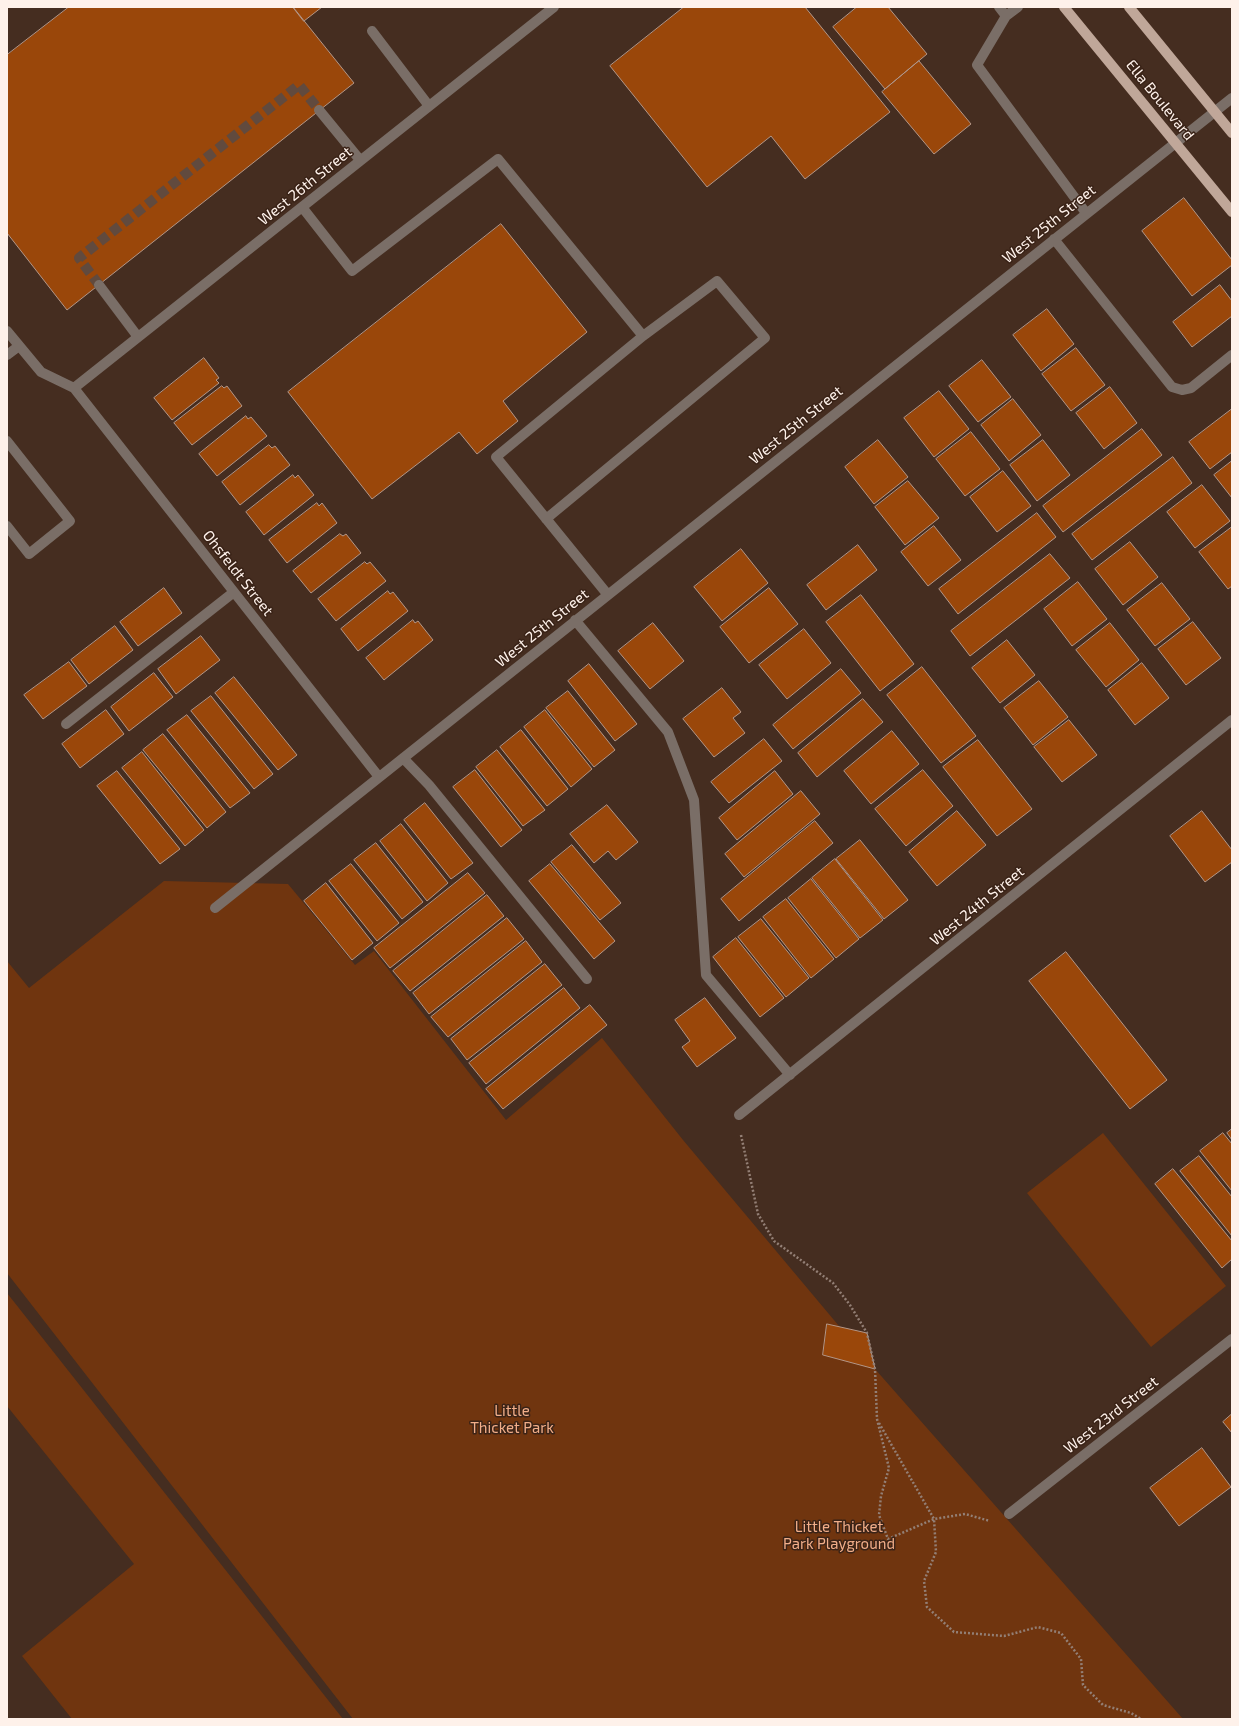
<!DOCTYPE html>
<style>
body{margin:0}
#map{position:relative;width:1239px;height:1726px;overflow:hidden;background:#452d20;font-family:"Exo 2",sans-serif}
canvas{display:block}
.frame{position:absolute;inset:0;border:8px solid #fef1ea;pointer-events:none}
</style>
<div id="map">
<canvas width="1239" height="1726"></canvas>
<div class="frame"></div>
</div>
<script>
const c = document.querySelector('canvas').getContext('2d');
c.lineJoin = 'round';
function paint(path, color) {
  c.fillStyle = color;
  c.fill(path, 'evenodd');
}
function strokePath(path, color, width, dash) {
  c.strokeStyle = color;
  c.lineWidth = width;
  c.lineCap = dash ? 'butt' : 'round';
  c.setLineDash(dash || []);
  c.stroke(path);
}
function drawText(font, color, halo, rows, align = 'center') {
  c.font = font + ' "Exo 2",sans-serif';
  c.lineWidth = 3;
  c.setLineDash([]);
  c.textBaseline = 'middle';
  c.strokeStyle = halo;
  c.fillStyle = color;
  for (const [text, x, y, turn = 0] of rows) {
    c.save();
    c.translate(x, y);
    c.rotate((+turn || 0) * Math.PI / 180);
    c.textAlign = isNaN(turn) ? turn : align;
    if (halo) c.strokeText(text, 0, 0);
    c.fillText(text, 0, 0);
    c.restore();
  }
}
paint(new Path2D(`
 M164 881 288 884 355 965 374 951 506 1120 602 1038 683 1140 875 1369 1183 1719H353L7 1273V961L29 988Z
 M1103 1133 1226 1286 1151 1347 1027 1193Z
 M7 1293 343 1719H72L22 1656 134 1564 7 1406Z`), '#70350f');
const building = new Path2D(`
 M69 7H293L354 83 67 310 7 233V55Z
 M293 7H322L304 21Z
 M684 7H805L890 112 805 179 771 136 707 187 610 66Z
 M857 7H888L927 54 885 89 833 27Z
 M919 61 971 124 934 154 882 92Z
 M1184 198 1232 260V265L1192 296 1142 231Z
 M501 224 587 332 503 401 518 421 477 454 459 432 372 499 288 392Z
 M1220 285 1232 301V316L1192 347 1173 322Z
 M1047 309 1074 344 1041 371 1013 335Z
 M1076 348 1105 385 1071 411 1042 374Z
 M204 358 219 378 216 380 219 383 172 420 154 398Z
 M982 360 1011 397 978 422 949 386Z
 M222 386 224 388 227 386 242 406 192 445 174 423Z
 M1110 387 1137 423 1104 449 1076 413Z
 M939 391 969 429 934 457 904 418Z
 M1013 399 1041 435 1009 461 981 425Z
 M1232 409V452L1210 469 1189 442Z
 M246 416 248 419 251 417 267 436 217 476 199 454Z
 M1142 429 1162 455 1063 532 1043 506Z
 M971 432 1000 469 965 496 936 459Z
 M878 440 908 477 874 504 845 467Z
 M1043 440 1070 475 1037 501 1010 465Z
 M269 445 272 448 275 446 290 465 240 505 222 482Z
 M1173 457 1192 483 1092 560 1072 534Z
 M1232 461V498L1214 475Z
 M1003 471 1031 506 997 532 970 497Z
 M293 475 295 478 298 475 314 495 264 535 246 512Z
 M908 481 939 518 905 545 875 507Z
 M1202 485 1230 521 1195 548 1167 512Z
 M317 503 319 506 322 503 337 523 287 563 269 540Z
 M1037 513 1056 537 958 614 939 589Z
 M934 526 961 560 928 586 901 552Z
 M1232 527V586L1228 589 1199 552Z
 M340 534 343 536 346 534 361 553 311 593 293 571Z
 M1130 542 1158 577 1123 605 1095 569Z
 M858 545 877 570 826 610 807 585Z
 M741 549 768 583 722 621 694 587Z
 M1050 554 1070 578 970 656 951 631Z
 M365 562 367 564 370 562 386 581 336 621 318 599Z
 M1078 582 1107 619 1072 646 1044 609Z
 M1162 583 1190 619 1155 646 1127 610Z
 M164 588 182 613 138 646 120 622Z
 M769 588 798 624 749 663 720 627Z
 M388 591 390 594 393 592 408 611 358 651 341 629Z
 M861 595 914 664 880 691 826 622Z
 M413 620 415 623 418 621 433 640 384 680 366 658Z
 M1193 622 1221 658 1186 685 1158 649Z
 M653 623 684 661 650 689 618 651Z
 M1110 623 1139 660 1106 687 1076 650Z
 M115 626 133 650 89 684 71 660Z
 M804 629 831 663 787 699 759 665Z
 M201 636 220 660 176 694 158 669Z
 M1007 640 1035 675 1000 703 972 668Z
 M69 662 87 686 43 719 24 695Z
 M1142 663 1169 698 1135 725 1108 690Z
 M589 664 637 724 615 741 568 681Z
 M922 667 976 736 941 763 887 695Z
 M841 669 861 693 793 749 773 725Z
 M154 673 173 697 129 731 111 707Z
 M234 677 297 755 278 770 215 693Z
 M1039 681 1068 717 1033 745 1004 708Z
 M722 688 741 712 733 718 745 733 714 757 683 719Z
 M568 691 615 750 594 767 546 708Z
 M211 696 273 774 254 789 191 711Z
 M863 699 883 722 817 777 798 753Z
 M106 710 124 734 80 768 62 744Z
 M545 710 592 769 571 787 524 727Z
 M187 715 250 793 230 808 167 730Z
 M1069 720 1097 755 1062 782 1034 747Z
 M521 730 568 789 547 806 500 747Z
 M892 731 919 764 871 804 844 771Z
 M163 734 226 812 207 828 143 750Z
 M764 739 782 761 729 803 711 782Z
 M978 740 1032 809 997 836 943 767Z
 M497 750 545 810 523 826 476 767Z
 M142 752 204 830 185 846 122 768Z
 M475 770 522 830 501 847 453 787Z
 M923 770 953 806 906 846 875 809Z
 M117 771 180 849 160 864 97 786Z
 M775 771 793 794 737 840 719 818Z
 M801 791 820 814 744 877 725 854Z
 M425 803 473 863 451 879 404 820Z
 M607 805 638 842 616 860 608 851 594 863 570 834Z
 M957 811 986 845 937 886 909 852Z
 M1202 811 1232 850V862L1205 882 1170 836Z
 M815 821 833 843 739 921 721 899Z
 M401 824 448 883 427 901 380 841Z
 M860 840 908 900 884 919 836 859Z
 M376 843 423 902 402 919 354 860Z
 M572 845 621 903 600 920 551 862Z
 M835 859 883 920 860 938 812 878Z
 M351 864 399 923 377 941 329 881Z
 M550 864 615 941 594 959 529 881Z
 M468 873 485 893 390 968 374 948Z
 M811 879 859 939 836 958 788 898Z
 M326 883 373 943 352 960 304 901Z
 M487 895 504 916 410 991 393 971Z
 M786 899 834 959 811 978 763 917Z
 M507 918 524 939 429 1014 413 993Z
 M761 919 809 978 786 997 738 937Z
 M736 938 784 998 760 1017 713 957Z
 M526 941 542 962 448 1037 431 1017Z
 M1066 952 1167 1080 1130 1109 1029 981Z
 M545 964 562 985 467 1060 451 1039Z
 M564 988 580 1008 486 1084 469 1063Z
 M705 998 736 1038 697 1067 682 1047 690 1041 675 1020Z
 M590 1005 607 1025 503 1109 486 1089Z
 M1232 1129V1140L1227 1133Z
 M1223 1133 1232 1144V1191L1200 1151Z
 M1199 1156 1232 1197V1236L1180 1171Z
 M1173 1169 1232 1241V1259L1222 1268 1155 1184Z
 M827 1324 867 1333 875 1369 823 1355Z
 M1232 1414V1433L1223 1422Z
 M1202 1448 1231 1487 1179 1526 1150 1488Z`);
paint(building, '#9a470a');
strokePath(building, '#b39687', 1);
strokePath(new Path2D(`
 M99 285 79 258 299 85 319 110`), '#614a3e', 10, [10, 5]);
strokePath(new Path2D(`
 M741 1135 758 1214 774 1241 833 1283 850 1305 867 1333 875 1369 877 1419 889 1468 881 1496 879 1515 888 1539 934 1519 936 1552 924 1581 927 1607 954 1632 1004 1636 1038 1627 1061 1633 1081 1659 1083 1685 1103 1705 1131 1713 1141 1719
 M879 1423 934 1519 965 1514 990 1521`), '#937f75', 2.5, [2, 2]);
strokePath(new Path2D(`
 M999 7 1006 16 1018 7
 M1006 16 977 65 1086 213
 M372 31 429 106
 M319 110 360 160
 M302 207 352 271 498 159 643 336 496 457 608 595
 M1054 239 1172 387 1182 390 1191 388 1232 355
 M99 285 138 337
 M7 331 41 372 74 388 379 777
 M7 355 19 346
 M74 388 554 7
 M7 441 70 521 29 554 7 526
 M546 519 765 338 717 281 643 336
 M575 620 668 732 694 800 706 975 790 1075
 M66 724 234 592
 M403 758 429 785 587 979
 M215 908 1232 98
 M739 1115 1232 720
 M1009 1514 1232 1339`), '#7a6e67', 10);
strokePath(new Path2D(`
 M1064 7 1232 212
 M1129 7 1232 133`), '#c0a799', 10);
drawText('15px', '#fef1ea', '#3a2317', [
 ["Ella Boulevard",1160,100,51],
 ["West 26th Street",305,186,-39],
 ["West 25th Street",1049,224,-39],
 ["West 25th Street",796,425,-39],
 ["Ohsfeldt Street",238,573,52],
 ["West 25th Street",542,628,-39],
 ["West 24th Street",977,906,-39],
 ["West 23rd Street",1111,1415,-38]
]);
drawText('15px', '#f2ae89', '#3a2317', [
 ["Little",512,1411],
 ["Thicket Park",512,1428],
 ["Little Thicket",839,1527],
 ["Park Playground",839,1544]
]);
</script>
